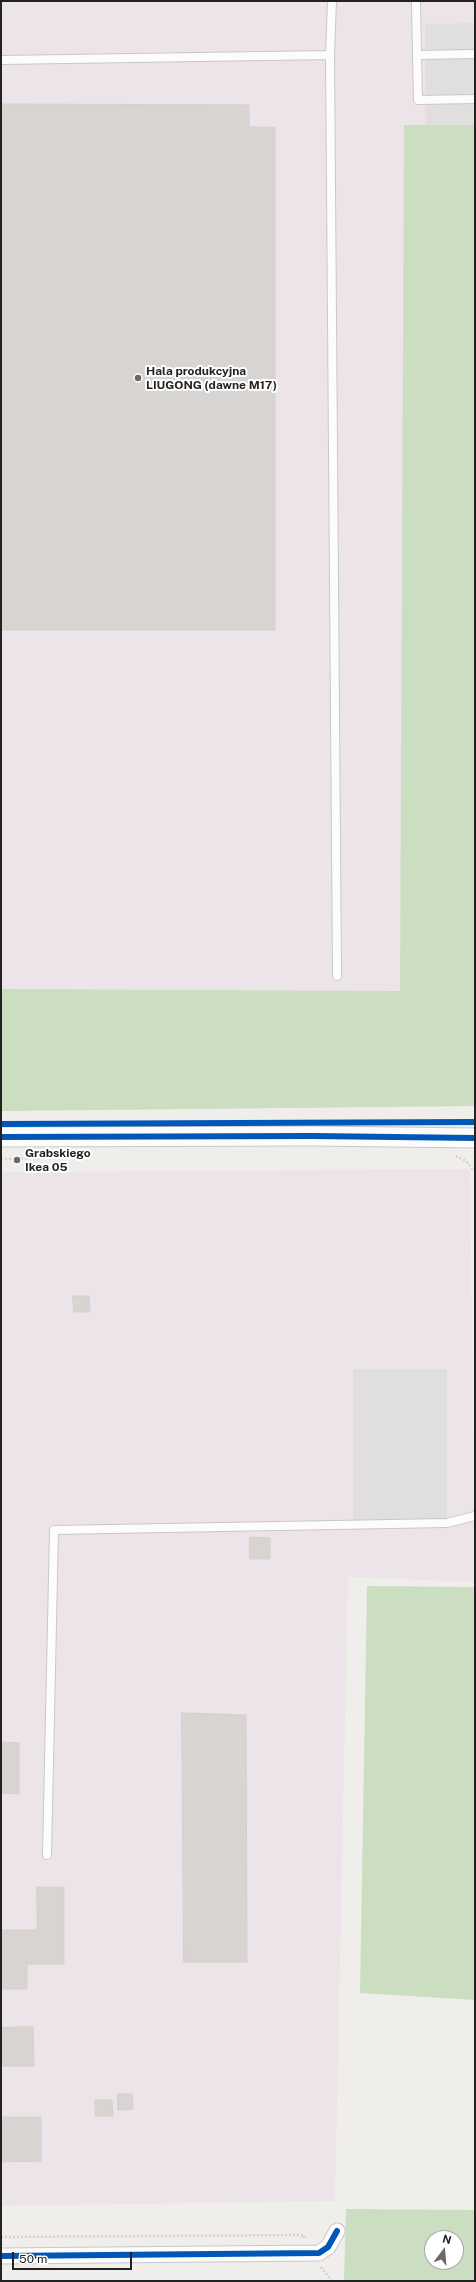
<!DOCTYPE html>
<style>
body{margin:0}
#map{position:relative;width:476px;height:2282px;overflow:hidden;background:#f0eeeb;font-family:"Public Sans",sans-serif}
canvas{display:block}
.frame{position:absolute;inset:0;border:2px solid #222;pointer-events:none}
.north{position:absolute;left:424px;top:2230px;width:40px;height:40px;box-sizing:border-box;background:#fff;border:1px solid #a7a7a7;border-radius:50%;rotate:16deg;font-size:11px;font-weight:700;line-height:16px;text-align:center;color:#222}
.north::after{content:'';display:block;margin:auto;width:14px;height:18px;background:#6a6968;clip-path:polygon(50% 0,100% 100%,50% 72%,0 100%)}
.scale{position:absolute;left:12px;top:2252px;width:120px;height:18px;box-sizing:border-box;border:2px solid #222;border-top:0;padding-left:5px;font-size:12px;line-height:14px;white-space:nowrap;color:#222;-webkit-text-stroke:3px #fff;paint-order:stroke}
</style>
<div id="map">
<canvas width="476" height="2282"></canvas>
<div class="frame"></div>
<div class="north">N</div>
<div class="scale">50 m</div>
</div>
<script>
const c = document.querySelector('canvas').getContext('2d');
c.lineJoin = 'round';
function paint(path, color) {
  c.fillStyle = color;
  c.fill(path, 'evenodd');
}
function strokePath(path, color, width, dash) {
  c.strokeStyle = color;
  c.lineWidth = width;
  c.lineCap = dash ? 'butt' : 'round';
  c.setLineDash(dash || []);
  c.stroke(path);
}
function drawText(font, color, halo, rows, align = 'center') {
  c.font = font + ' "Public Sans",sans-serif';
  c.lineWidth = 4;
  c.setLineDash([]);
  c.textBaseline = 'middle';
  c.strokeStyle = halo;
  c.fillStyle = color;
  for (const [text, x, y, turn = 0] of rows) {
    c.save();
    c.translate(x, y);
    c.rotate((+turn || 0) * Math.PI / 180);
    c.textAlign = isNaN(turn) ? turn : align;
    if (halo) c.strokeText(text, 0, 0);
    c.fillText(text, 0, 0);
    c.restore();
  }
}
paint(new Path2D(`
 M1 1H475V1106L1 1111Z
 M470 1169 475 1582 348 1577 335 2201 1 2206V1172Z`), '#ede4e9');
paint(new Path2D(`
 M404 125H475V1106L1 1111V989L400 991Z
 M367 1586 475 1587V2000L360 1993Z
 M346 2209 475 2210V2281H344ZM432 2238H456V2262H432Z`), '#cbdec1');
paint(new Path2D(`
 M475 23V125H426L425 24Z
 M353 1369H447V1523H353Z`), '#e0dfde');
const building = new Path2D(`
 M1 104 249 105V127H275V630H1Z
 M73 1296H89L90 1312H74Z
 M250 1537 270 1538V1559H250Z
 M182 1713 246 1715 247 1962H184Z
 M1 1742 19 1743V1794L1 1793Z
 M37 1887H64V1964H27V1989H1V1930H37Z
 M33 2027 34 2066H1V2028Z
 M118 2094H132L133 2109 118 2110Z
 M95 2100H112L113 2116H96Z
 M1 2117H41V2161L1 2162Z`);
paint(building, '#d7d4d2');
strokePath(building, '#d3d0cc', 1);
const service = new Path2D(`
 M332 1 330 55 337 976
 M416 1 417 55 475 54
 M417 55 418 100 475 99
 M1 60 330 55
 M47 1855 54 1530 447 1523 475 1516`);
const minor = new Path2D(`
 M1 2256 319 2253 328 2247 337 2231`);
const tertiary = new Path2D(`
 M1 1137 312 1136 475 1138`);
strokePath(service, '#c9c8c7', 10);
strokePath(minor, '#c9c8c7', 17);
strokePath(tertiary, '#c9c8c7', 21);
strokePath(new Path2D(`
 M456 1156 466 1161 475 1172
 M1 1159 44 1158 52 1156
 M1 2237 304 2235V2239
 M321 2267 332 2281`), '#dccecd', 2.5, [2, 2]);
strokePath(service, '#fdfcfc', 8);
strokePath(minor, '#fdfcfc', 15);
strokePath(tertiary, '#fdfcfc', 19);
strokePath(new Path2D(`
 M1 1124 475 1122
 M1 1137 312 1136 475 1138
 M1 2256 319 2253 328 2247 337 2231`), '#0057b8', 6);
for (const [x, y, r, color] of [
 [138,378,4,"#6a6968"],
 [17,1160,4,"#6a6968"]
]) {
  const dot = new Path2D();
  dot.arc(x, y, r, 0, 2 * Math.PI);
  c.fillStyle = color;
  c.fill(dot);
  strokePath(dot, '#fff', 1.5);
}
drawText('bold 12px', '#222', '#fff', [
 ["Hala produkcyjna",146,371],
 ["LIUGONG (dawne M17)",146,385],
 ["Grabskiego",25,1153],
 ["Ikea 05",25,1167]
], 'left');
</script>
